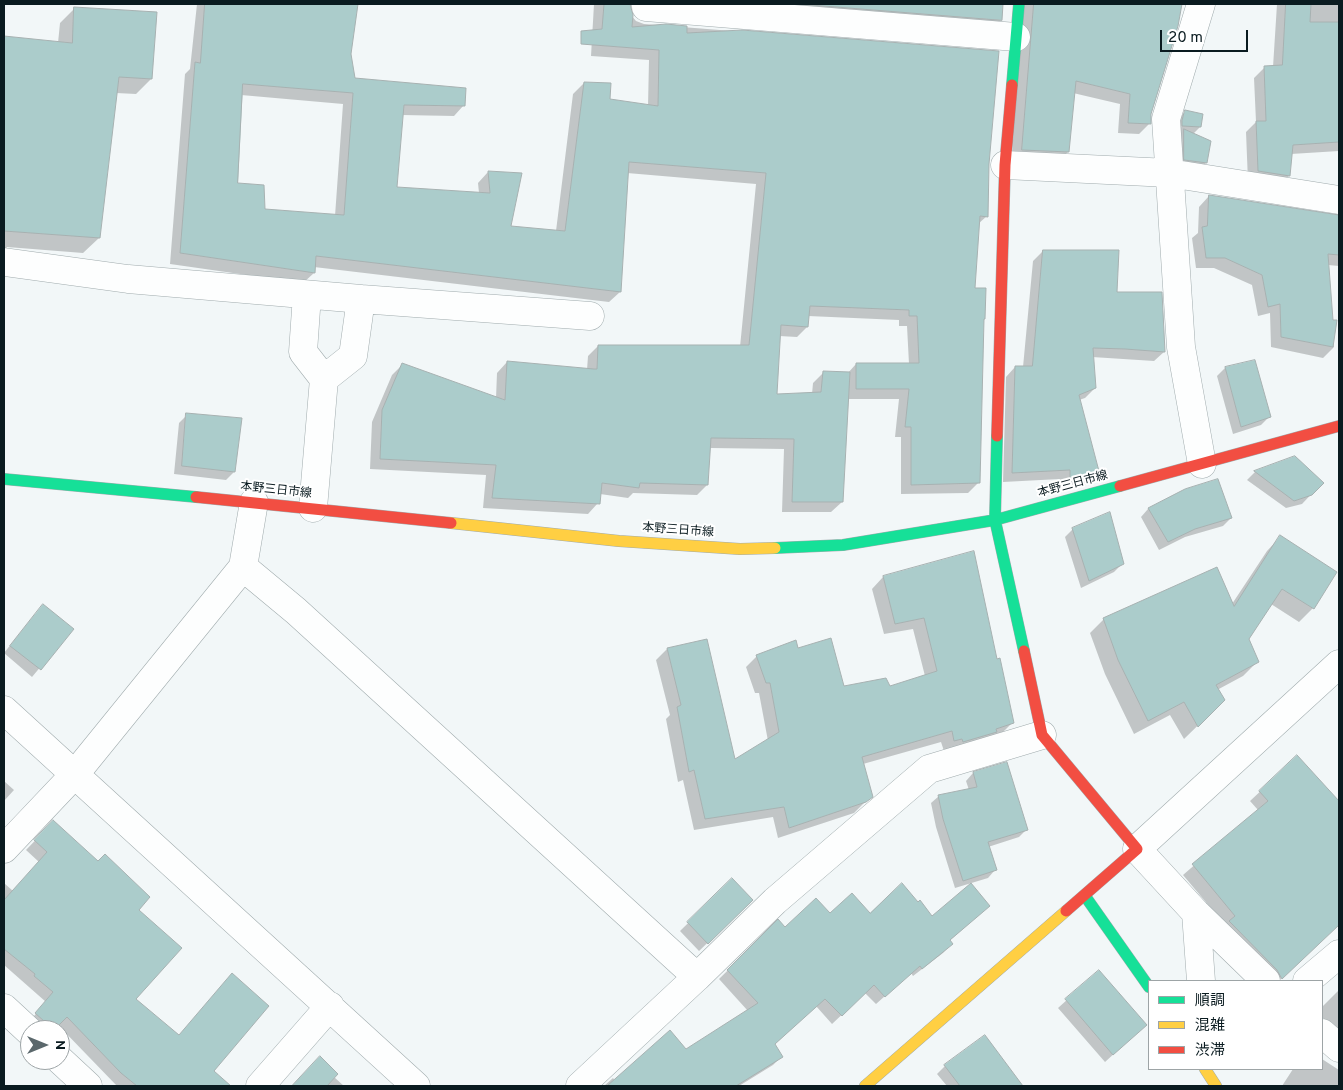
<!DOCTYPE html>
<meta charset="utf-8">
<style>
body{margin:0}
#map{position:relative;width:1343px;height:1090px;overflow:hidden;background:#f2f7f8;font-family:Overpass,"Noto Sans JP",sans-serif}
canvas{display:block}
.frame{position:absolute;inset:0;border:5px solid #0a1b20;pointer-events:none}
.legend{position:absolute;left:1148px;top:980px;width:175px;height:90px;box-sizing:border-box;background:#fff;border:1px solid #9da4a6;margin:0;padding:6px 9px;list-style:none;font-size:15px;color:#0a1b20}
.legend li{display:flex;align-items:center;gap:10px;height:25px}
.legend b{width:25px;border:1px solid #9da4a6}
.north{position:absolute;left:20px;top:1020px;width:50px;height:50px;box-sizing:border-box;background:#fff;border:1px solid #9da4a6;border-radius:50%;rotate:90deg;font-size:14px;font-weight:700;line-height:20px;text-align:center;color:#0a1b20}
.north::after{content:'';display:block;margin:auto;width:18px;height:22px;background:#5b686c;clip-path:polygon(50% 0,100% 100%,50% 72%,0 100%)}
.scale{position:absolute;left:1160px;top:30px;width:88px;height:22px;box-sizing:border-box;border:2px solid #0a1b20;border-top:0;padding-left:6px;font-size:15px;line-height:18px;white-space:nowrap;color:#0a1b20;-webkit-text-stroke:4px #fff;paint-order:stroke}
</style>
<div id="map">
<canvas width="1343" height="1090"></canvas>
<div class="frame"></div>
<ul class="legend">
<li><b style="height:6px;background:#16e098"></b>順調</li>
<li><b style="height:6px;background:#ffcf43"></b>混雑</li>
<li><b style="height:6px;background:#f24e42"></b>渋滞</li>
</ul>
<div class="north">N</div>
<div class="scale">20 m</div>
</div>
<script>
const c = document.querySelector('canvas').getContext('2d');
c.lineJoin = 'round';
function paint(path, color) {
  c.fillStyle = color;
  c.fill(path, 'evenodd');
}
function strokePath(path, color, width, dash) {
  c.strokeStyle = color;
  c.lineWidth = width;
  c.lineCap = dash ? 'butt' : 'round';
  c.setLineDash(dash || []);
  c.stroke(path);
}
function drawText(font, color, halo, rows, align = 'center') {
  c.font = font + ' Overpass,"Noto Sans JP",sans-serif';
  c.lineWidth = 4;
  c.setLineDash([]);
  c.textBaseline = 'middle';
  c.strokeStyle = halo;
  c.fillStyle = color;
  for (const [text, x, y, turn = 0] of rows) {
    c.save();
    c.translate(x, y);
    c.rotate((+turn || 0) * Math.PI / 180);
    c.textAlign = isNaN(turn) ? turn : align;
    if (halo) c.strokeText(text, 0, 0);
    c.fillText(text, 0, 0);
    c.restore();
  }
}
paint(new Path2D(`
 M197 4H357L349 54 354 79 464 105 454 116 402 115 396 188 479 193 478 183 488 172 510 227 556 231 573 94 584 83 608 100 648 106 649 60 591 56 594 4H629L631 15 636 21 644 24 998 52 988 164 987 216 978 224 973 289 979 482 968 493 901 494V437H895L899 399H847L842 502 831 512H782L784 449 710 448 707 485 697 495 633 493 628 498 600 494 598 503 588 514 483 508 486 475 370 469 372 422 392 375 403 364 496 398 497 373 507 362 587 370 588 356 598 346 740 347 756 184 627 173 620 292 609 302 314 267V273L303 283 170 264 185 74 190 69ZM241 95 343 104 335 216 264 211 236 184ZM808 316 899 320V326H907L909 364H856L847 374 823 373 813 383 812 394 776 395 779 336 797 337 807 327Z
 M780 4H1002L1001 20 990 30 780 13Z
 M1020 4H1182L1150 114 1149 124 1139 134 1118 133 1120 104 1073 93 1068 152 1057 162 1012 160Z
 M1277 4H1339V151L1291 154 1289 176 1278 186 1248 182 1246 132 1256 122 1254 78 1265 67H1273Z
 M75 8 151 79 136 94 116 93 99 238 83 253 7 247 4 251V38L58 43 60 23Z
 M1185 112 1200 127 1193 134 1206 163 1198 171 1177 167V120Z
 M1209 196 1339 216V266L1328 265 1334 347 1323 358 1271 347 1270 313 1258 316 1252 285 1214 268H1196L1192 238 1198 233 1199 207Z
 M1043 251 1115 294 1164 352 1154 361 1092 357 1095 388 1085 398 1079 400 1099 475 1089 484 1061 490 1060 479 1003 482 1006 377 1015 367H1023L1033 261Z
 M1225 368 1269 417 1261 425 1233 434 1217 376Z
 M187 415 234 472 226 480 174 474 179 423Z
 M1295 458 1322 483 1302 504 1286 508 1247 480 1255 472Z
 M1185 490 1231 518 1223 526 1185 537 1159 550 1141 517 1148 509Z
 M1073 529 1122 564 1114 572 1081 588 1065 537Z
 M1280 537 1313 608 1299 622 1271 604 1247 639 1257 662 1243 676 1217 690 1224 700 1184 739 1170 715 1134 734 1105 674 1090 633 1104 619 1232 604 1267 551Z
 M883 577 996 661 1012 723 1001 734 944 751 941 742 863 764 871 796 854 813 778 838 773 817 694 830 683 780 678 782 666 719 670 715 656 660 667 649 734 761 768 741 759 693H755L746 667 757 656 798 650 843 687H889L925 676 913 629 884 634 872 589Z
 M35 614 72 629 32 677 4 653Z
 M1297 757 1339 803V908L1336 911 1339 915V924L1278 981 1226 926 1183 875 1258 810 1250 801Z
 M1006 763 1027 829 1019 837 988 847 995 870 988 878 955 888 936 827 931 803 939 796 969 790 966 781 973 773Z
 M4 781 14 790 4 801Z
 M53 822 138 910 134 999 229 1086H117L58 1025 54 1030H36L28 1023 46 1002 4 965V883L13 891 39 862 26 850Z
 M732 880 752 900 699 951 680 931Z
 M989 906 949 941 951 944 943 953 913 976 911 973 876 1004 865 993 832 1024 816 1006 774 1045 781 1057 773 1065 739 1086H735L722 1064 699 1086H604L613 1078 615 1081 686 1050 748 1011 719 979 778 921 785 929 830 914 932 918Z
 M1099 971 1137 1033 1105 1062 1058 1008Z
 M1339 990V1036L1322 1017V1007Z
 M985 1036 1021 1086H947L937 1074 945 1066Z
 M1322 1059 1339 1070V1086H1282L1293 1069H1322Z
 M311 1066 334 1077 344 1086H292Z`), '#0003');
const building = new Path2D(`
 M205 4H358L351 54 355 78 466 88 465 106 404 105 397 187 490 193 488 171 522 173 511 226 565 231 584 82 611 83 610 99 658 106 659 50 581 44V31L602 29 604 4H630L633 15 632 27 666 24 687 26V33L742 30 999 51 989 164 988 217 980 216 975 288H986L985 319H984L980 483 911 485V427H905L909 389H856V363H919L917 316H909V310L810 306 808 327 781 325 777 394 821 392 823 371 850 372 843 502H792L794 439 711 438 708 485 640 483 639 488 602 483 600 504 492 498 496 465 380 459 382 410 402 363 505 400 507 361 594 369H597L598 345H749L766 173 629 162 621 292 316 256 315 273 180 253 195 62 200 63ZM243 84 353 93 344 215 265 209 264 185 238 183Z
 M799 4H1003L1002 20Z
 M1034 4H1182L1178 26 1151 114V124L1128 123 1130 94 1076 81 1069 152 1022 150Z
 M1286 4H1311L1310 22H1339V142L1293 145 1290 176 1258 171 1256 121H1266L1264 66 1282 65Z
 M74 7 157 12 152 79 119 77 100 238 4 231V36L72 43Z
 M1185 110 1203 114 1201 127 1182 126V121Z
 M1184 129 1211 141 1207 163 1184 160Z
 M1209 195 1339 215V255L1328 254 1333 320H1337L1333 347 1281 337 1280 304 1268 307 1262 275 1225 258H1206L1202 227 1207 226Z
 M1043 250H1119L1117 292H1162L1165 352 1125 349 1093 348 1096 388 1079 395 1100 475 1088 478 1070 481V470L1012 473 1015 366H1032Z
 M1255 360 1271 417 1241 427 1225 367Z
 M186 413 242 418 235 472 182 466Z
 M1295 456 1324 483 1312 495 1294 501 1254 471Z
 M1218 479 1232 518 1195 529 1168 542 1148 508 1185 489Z
 M1110 512 1124 564 1089 581 1072 528Z
 M1280 535 1337 572 1314 609 1282 589 1249 639 1259 662 1216 685 1225 700 1198 727 1184 702 1148 721 1118 660 1103 618 1217 567 1234 606Z
 M974 551 997 659 1000 658 1014 723 996 729 997 732 963 742 962 739 954 741 952 731 862 757 873 797 866 802 789 828 784 807 705 819 694 770 689 772 677 707 681 705 667 648 707 639 735 759 779 732 770 683H766L756 655 796 640 798 648 831 638 844 686 886 678 890 686 937 671 924 618 895 624 883 576Z
 M43 604 74 629 41 670 10 646Z
 M1297 755 1339 801V925L1282 979 1277 970 1229 921 1235 916 1192 864 1268 801 1259 791Z
 M1007 762 1028 830 988 842 997 870 963 881 943 819 938 795 977 787 973 772Z
 M53 820 98 861 105 854 150 897 139 910 182 948 136 999 179 1035 232 973 269 1006 214 1071 231 1086H137L121 1073 67 1017 54 1030 35 1013 53 992 34 976 35 974 4 949V900L47 852 34 840Z
 M732 878 753 900 708 944 687 922Z
 M902 883 918 902 920 900 932 916 971 883 990 906 950 940 953 944 922 969 920 966 885 997 874 985 842 1016 825 999 775 1044 783 1057 736 1086H607L670 1030 686 1049 758 1003 727 970 778 919 785 927 816 898 830 913 852 893 870 913Z
 M1099 970 1147 1025 1113 1055 1065 999Z
 M985 1035 1023 1086H960L944 1065Z
 M320 1056 338 1074 327 1086H292Z`);
paint(building, '#abcccb');
strokePath(building, '#a7b1b1', 1);
const street = new Path2D(`
 M646 4V7L1016 37
 M1201 4 1166 119 1181 347 1202 464
 M1005 165 1169 173 1339 200
 M4 262 128 279 361 299 353 356 324 379 313 508
 M307 295 303 352 324 379
 M361 299 590 316
 M243 567 296 611 697 977 580 1086
 M4 710 416 1086
 M4 849 75 774 243 567 254 502
 M1196 913 1201 981
 M697 977 775 901 929 769 1042 735
 M1266 981 1196 913 1137 849 1339 664
 M1307 981 1339 954
 M4 1008 30 1032
 M1322 1033 1339 1048
 M60 1060 88 1086
 M260 1086 330 1006`);
const fast = new Path2D(`
 M1012 85 1019 4
 M997 436 995 520 1024 651
 M4 479 196 497
 M775 548 843 545 995 520 1120 486
 M1085 896 1149 987`);
const slow = new Path2D(`
 M451 523 619 541 740 549 775 548
 M1205 1069 1216 1086
 M865 1086 1066 911`);
const jam = new Path2D(`
 M997 436 1005 165 1012 85
 M1120 486 1339 426
 M196 497 451 523
 M1024 651 1042 735 1137 849 1066 911`);
strokePath(street, '#a0abad', 29);
strokePath(fast, '#a0abad', 12);
strokePath(slow, '#a0abad', 12);
strokePath(jam, '#a0abad', 12);
strokePath(street, '#fdfefe', 28);
strokePath(fast, '#16e098', 11);
strokePath(slow, '#ffcf43', 11);
strokePath(jam, '#f24e42', 11);
drawText('12px', '#0a1b20', '#fff', [
 ["本野三日市線",1073,485,-15],
 ["本野三日市線",276,491,6],
 ["本野三日市線",678,531,4]
]);
</script>
